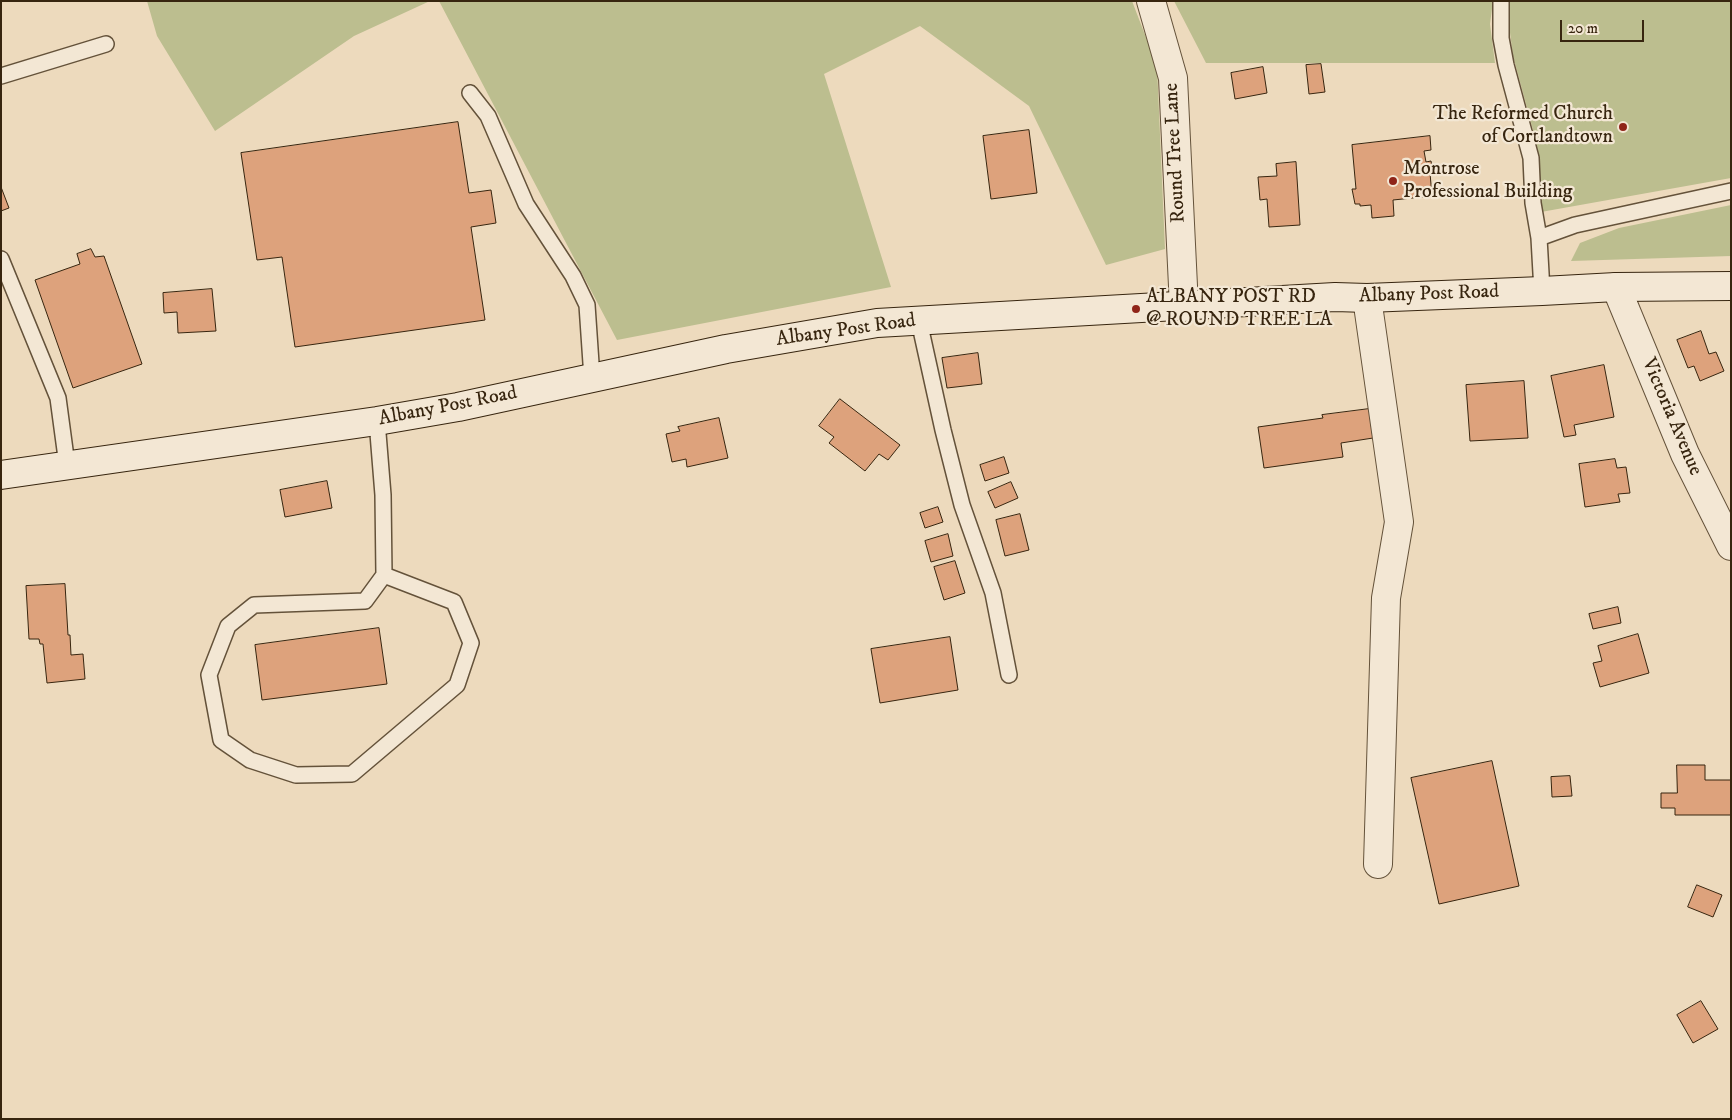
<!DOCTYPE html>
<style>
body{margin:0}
#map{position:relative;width:1732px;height:1120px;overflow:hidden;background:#eddabd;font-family:"IM FELL DW Pica",serif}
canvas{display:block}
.frame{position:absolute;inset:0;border:2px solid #37250f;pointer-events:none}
.scale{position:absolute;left:1560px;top:20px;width:84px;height:22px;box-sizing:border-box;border:2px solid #37250f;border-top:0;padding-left:6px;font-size:15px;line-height:18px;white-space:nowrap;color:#37250f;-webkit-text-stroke:4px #f3e7d4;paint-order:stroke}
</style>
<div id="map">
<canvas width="1732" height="1120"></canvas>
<div class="frame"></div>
<div class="scale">20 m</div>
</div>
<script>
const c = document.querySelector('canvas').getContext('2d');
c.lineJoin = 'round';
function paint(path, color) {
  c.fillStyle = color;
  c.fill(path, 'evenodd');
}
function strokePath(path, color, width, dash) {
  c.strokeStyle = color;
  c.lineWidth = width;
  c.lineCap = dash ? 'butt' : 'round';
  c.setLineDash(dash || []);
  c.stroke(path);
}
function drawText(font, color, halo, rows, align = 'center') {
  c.font = font + ' "IM FELL DW Pica",serif';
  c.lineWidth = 4.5;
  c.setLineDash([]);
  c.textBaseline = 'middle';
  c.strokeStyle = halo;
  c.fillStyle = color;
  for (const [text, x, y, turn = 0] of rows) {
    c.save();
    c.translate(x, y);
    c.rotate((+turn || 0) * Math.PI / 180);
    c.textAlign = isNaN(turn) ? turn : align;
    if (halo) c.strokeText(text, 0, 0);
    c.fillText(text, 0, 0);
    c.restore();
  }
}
paint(new Path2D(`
 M147 1H430L354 36 215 131 157 36Z
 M439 1H1132L1157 66 1165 249 1106 265 1029 106 920 26 824 74 891 287 617 340Z
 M1174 1H1493L1490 24 1495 63H1206Z
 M1509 1H1731V178L1541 212 1539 161 1533 130 1513 56 1509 25Z
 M1731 205V256L1571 261 1580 243 1619 228Z`), '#bcbe8f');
const building = new Path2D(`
 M1321 64 1325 92 1309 94 1306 65Z
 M1263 67 1267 93 1235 99 1231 73Z
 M458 122 469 193 491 190 496 223 471 227 485 320 295 347 282 257 257 260 241 153Z
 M1029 130 1037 193 991 199 983 136Z
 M1430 136 1431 150 1424 151 1426 162 1431 161 1433 173H1430L1432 196 1393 200 1394 216 1372 218 1371 205 1360 206V204H1355L1352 189H1356L1352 145Z
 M1296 162 1300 225 1269 227 1267 199 1260 200 1258 177 1277 176 1276 164Z
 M1 187 9 208 1 211Z
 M91 249 95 257 104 256 142 364 73 388 35 280 80 264 77 254Z
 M212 289 216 331 178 333 177 312 164 313 163 293Z
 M1701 331 1709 354 1716 352 1724 371 1700 381 1694 366 1688 368 1677 340Z
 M978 353 982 384 947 388 942 358Z
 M1604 365 1614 417 1574 425 1576 435 1564 437 1551 376Z
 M1524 381 1528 438 1470 441 1466 385Z
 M840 399 900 445 888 460 879 454 865 471 829 443 834 437 819 426Z
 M1369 409 1373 438 1341 443 1343 457 1264 468 1258 427 1323 418 1322 415Z
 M719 418 728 458 687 467 686 459 672 462 666 434 680 431 678 427Z
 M1004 457 1009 473 985 481 980 465Z
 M1615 459 1617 468 1626 467 1630 493 1618 494 1620 502 1585 507 1579 464Z
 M327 481 332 508 285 517 280 490Z
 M1011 482 1018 498 995 508 988 492Z
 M938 507 943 522 925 528 920 513Z
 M1020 514 1029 550 1005 556 996 520Z
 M948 534 953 556 931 562 925 541Z
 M955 561 965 593 944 600 934 567Z
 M65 584 68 635H70L71 655 83 654 85 679 47 683 43 644H40L39 639H29L26 586Z
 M1618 607 1621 623 1593 629 1589 614Z
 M379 628 387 684 262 700 255 645Z
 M1638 634 1649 673 1600 687 1593 663 1602 661 1598 646Z
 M950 637 958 690 880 703 871 649Z
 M1492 761 1519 886 1439 904 1411 778Z
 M1677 765H1705V780H1731V815H1675V808H1661V793H1677Z
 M1570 776 1572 796 1552 797 1551 777Z
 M1697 885 1722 895 1713 917 1688 907Z
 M1701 1001 1718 1029 1693 1043 1677 1015Z`);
paint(building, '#dda27c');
strokePath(building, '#37250f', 1);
const service = new Path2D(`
 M1501 1V38L1506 65 1531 158 1533 203 1539 238
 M1 76 106 44
 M470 93 488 116 526 204 573 276 587 305 592 378
 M1 259 58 398 67 465
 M1542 291 1539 238 1575 225 1731 191
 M919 321 943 430 962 505 993 593 1009 675
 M377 421 383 495 384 575 365 601 254 605 228 626 209 675 221 740 250 760 296 775 352 774 457 685 471 643 454 602 384 575`);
const minor = new Path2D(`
 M1151 1 1173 78 1184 307
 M1616 287 1685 454 1731 546
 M1367 298 1399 522 1386 598 1378 864`);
const secondary = new Path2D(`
 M1 475 377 421 458 407 726 349 877 323 1335 297 1367 298 1542 291 1616 287 1731 286`);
strokePath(service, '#64523a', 18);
strokePath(minor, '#64523a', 30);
strokePath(secondary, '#37250f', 30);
strokePath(service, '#f3e7d4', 15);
strokePath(minor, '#f3e7d4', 28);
strokePath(secondary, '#f3e7d4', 28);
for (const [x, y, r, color] of [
 [1623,127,5,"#8f2418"],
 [1393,181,5,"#8f2418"],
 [1136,309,5,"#8f2418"]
]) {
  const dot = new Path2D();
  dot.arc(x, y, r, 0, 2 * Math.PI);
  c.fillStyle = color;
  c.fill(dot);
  strokePath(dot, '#f3e7d4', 2);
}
drawText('20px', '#37250f', '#f3e7d4', [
 ["The Reformed Church",1613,115,"right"],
 ["of Cortlandtown",1613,138,"right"],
 ["Montrose",1403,170],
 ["Professional Building",1403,193],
 ["ALBANY POST RD",1146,298],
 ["@ ROUND TREE LA",1146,321]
], 'left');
drawText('20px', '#37250f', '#f3e7d4', [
 ["Round Tree Lane",1176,153,-93],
 ["Albany Post Road",1429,295,-2],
 ["Albany Post Road",846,331,-8],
 ["Albany Post Road",448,407,-11],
 ["Victoria Avenue",1671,417,67]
]);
</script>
